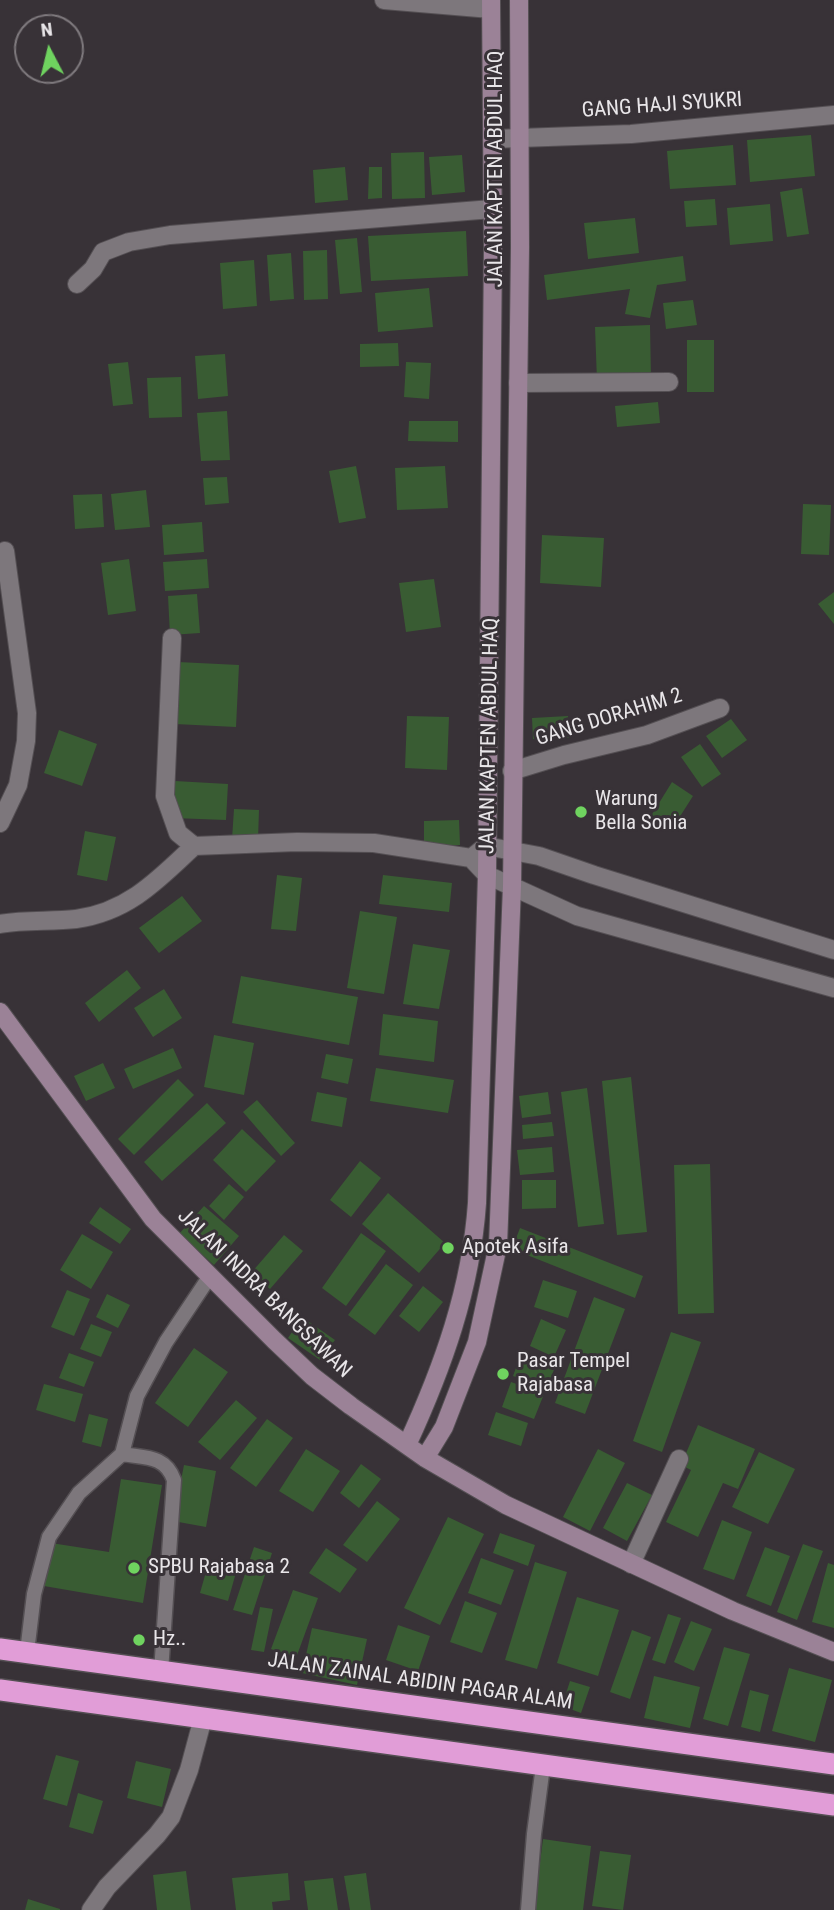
<!DOCTYPE html>
<style>
body{margin:0}
#map{position:relative;width:834px;height:1910px;overflow:hidden;background:#383237;font-family:"Roboto Condensed",sans-serif}
canvas{display:block}
.north{position:absolute;left:14px;top:14px;width:70px;height:70px;box-sizing:border-box;background:#383237;border:2px solid #7f7a7e;border-radius:50%;rotate:353deg;font-size:19px;font-weight:700;line-height:28px;text-align:center;color:#e9e6e9}
.north::after{content:'';display:block;margin:auto;width:24px;height:32px;background:#6fd35f;clip-path:polygon(50% 0,100% 100%,50% 72%,0 100%)}
</style>
<div id="map">
<canvas width="834" height="1910"></canvas>
<div class="north">N</div>
</div>
<script>
const c = document.querySelector('canvas').getContext('2d');
c.lineJoin = 'round';
function paint(path, color) {
  c.fillStyle = color;
  c.fill(path, 'evenodd');
}
function strokePath(path, color, width, dash) {
  c.strokeStyle = color;
  c.lineWidth = width;
  c.lineCap = dash ? 'butt' : 'round';
  c.setLineDash(dash || []);
  c.stroke(path);
}
function drawText(font, color, halo, rows, align = 'center') {
  c.font = font + ' "Roboto Condensed",sans-serif';
  c.lineWidth = 6;
  c.setLineDash([]);
  c.textBaseline = 'middle';
  c.strokeStyle = halo;
  c.fillStyle = color;
  for (const [text, x, y, turn = 0] of rows) {
    c.save();
    c.translate(x, y);
    c.rotate((+turn || 0) * Math.PI / 180);
    c.textAlign = isNaN(turn) ? turn : align;
    if (halo) c.strokeText(text, 0, 0);
    c.fillText(text, 0, 0);
    c.restore();
  }
}
paint(new Path2D(`
 M811 135 815 176 750 182 747 140Z
 M733 145 736 185 670 189 667 151Z
 M424 152 425 198 392 199 391 153Z
 M462 155 465 192 432 195 429 157Z
 M345 167 348 200 315 203 313 170Z
 M369 167H382V198L368 199Z
 M802 188 809 234 787 237 780 192Z
 M715 199 717 225 686 227 684 201Z
 M770 204 773 241 730 245 727 208Z
 M635 218 639 253 588 259 584 223Z
 M466 231 468 276 371 281 368 236Z
 M357 238 362 292 340 294 335 240Z
 M327 250 328 299 304 300 303 251Z
 M291 253 294 299 270 301 267 255Z
 M683 256 686 281 657 285 650 318 625 314 630 289 547 300 544 275Z
 M254 260 257 306 223 309 220 263Z
 M429 288 433 327 378 332 375 293Z
 M693 300 697 325 666 329 663 303Z
 M650 325 651 379 597 381 595 327Z
 M687 340H714V392H687Z
 M398 343 399 366 360 367V344Z
 M225 354 228 396 198 399 195 356Z
 M128 362 133 404 113 406 108 364Z
 M406 362 431 363 429 399 404 397Z
 M181 377 182 417 149 418 147 378Z
 M658 402 660 423 617 427 615 406Z
 M227 411 230 460 201 461 197 413Z
 M409 421H458V442L408 441Z
 M356 466 366 518 339 523 329 471Z
 M445 466 448 508 397 510 395 468Z
 M227 477 229 503 205 505 203 478Z
 M146 490 150 527 115 530 111 494Z
 M102 494 104 527 75 529 73 495Z
 M803 504 831 505 829 555 801 554Z
 M202 522 204 552 164 555 162 525Z
 M542 535 604 538 601 587 540 583Z
 M129 559 136 611 108 615 101 563Z
 M207 559 209 588 165 591 163 562Z
 M434 579 441 627 406 632 399 583Z
 M834 592V624L818 604Z
 M197 594 200 633 170 635 168 596Z
 M178 662 239 665 236 727 175 724Z
 M407 716 449 717 447 770 405 768Z
 M568 716 570 738 533 739 532 718Z
 M731 719 747 740 722 758 706 736Z
 M59 730 97 744 82 786 44 773Z
 M700 744 721 774 702 787 681 757Z
 M175 781 228 784 226 820 173 818Z
 M672 782 693 796 672 829 651 816Z
 M234 809 259 810 258 840 232 839Z
 M459 820 460 845 424 847V821Z
 M85 831 116 837 107 881 77 875Z
 M277 875 302 878 296 931 271 929Z
 M383 875 452 883 449 912 379 904Z
 M182 896 202 921 159 953 139 928Z
 M360 911 397 917 384 994 347 988Z
 M413 944 450 950 439 1009 403 1004Z
 M127 970 141 988 99 1022 85 1003Z
 M241 976 358 997 349 1045 232 1023Z
 M164 989 182 1018 153 1037 134 1008Z
 M383 1014 438 1021 434 1062 379 1055Z
 M214 1035 254 1043 244 1095 204 1087Z
 M173 1048 182 1068 133 1089 124 1069Z
 M326 1054 353 1059 348 1084 321 1078Z
 M103 1063 115 1088 86 1101 74 1076Z
 M376 1068 454 1080 448 1113 370 1101Z
 M631 1077 647 1232 617 1235 602 1081Z
 M178 1079 194 1095 134 1155 118 1139Z
 M587 1088 604 1224 578 1227 561 1092Z
 M317 1092 347 1098 342 1127 311 1121Z
 M548 1092 551 1114 522 1118 519 1096Z
 M257 1100 295 1143 281 1156 243 1112Z
 M207 1103 226 1123 162 1181 144 1162Z
 M552 1122 554 1136 523 1139 522 1125Z
 M242 1129 276 1161 246 1192 213 1160Z
 M552 1147 554 1172 520 1175 517 1150Z
 M360 1161 381 1178 351 1217 330 1200Z
 M710 1164 714 1313 678 1314 674 1165Z
 M522 1180H556V1208L522 1209Z
 M229 1184 244 1197 224 1220 209 1206Z
 M388 1193 445 1243 419 1273 362 1224Z
 M204 1206 239 1236 214 1265 179 1234Z
 M100 1207 131 1229 120 1244 89 1223Z
 M520 1228 643 1276 635 1298 512 1249Z
 M361 1233 386 1251 346 1306 322 1288Z
 M82 1234 113 1252 91 1289 60 1270Z
 M284 1235 303 1251 270 1289 251 1273Z
 M386 1264 413 1285 375 1335 348 1315Z
 M543 1280 577 1291 568 1318 534 1307Z
 M423 1286 443 1302 419 1332 399 1316Z
 M67 1290 90 1299 74 1336 51 1327Z
 M107 1294 130 1305 118 1328 96 1317Z
 M594 1297 625 1309 585 1414 555 1403Z
 M302 1317 335 1340 320 1360 288 1338Z
 M541 1319 566 1330 554 1357 530 1346Z
 M91 1324 112 1332 101 1357 80 1349Z
 M671 1332 701 1342 662 1452 633 1441Z
 M194 1348 228 1372 188 1427 155 1403Z
 M69 1353 94 1362 84 1387 59 1378Z
 M521 1354 555 1367 547 1388 513 1376Z
 M511 1382 544 1394 534 1419 502 1407Z
 M44 1384 83 1394 75 1422 36 1410Z
 M236 1400 257 1418 220 1460 198 1442Z
 M496 1412 528 1423 521 1446 488 1435Z
 M89 1414 108 1419 101 1447 82 1442Z
 M267 1419 293 1438 256 1487 230 1468Z
 M698 1425 755 1449 738 1489 723 1483 698 1537 666 1522 691 1470 681 1465Z
 M306 1449 340 1471 313 1512 279 1491Z
 M598 1449 625 1463 590 1531 563 1517Z
 M759 1452 795 1469 768 1524 732 1507Z
 M361 1464 381 1479 359 1508 340 1493Z
 M184 1465 216 1471 206 1527 173 1521Z
 M121 1479 162 1485 143 1603 44 1586 51 1543 109 1552Z
 M627 1483 652 1495 627 1541 603 1528Z
 M377 1501 400 1519 367 1562 343 1545Z
 M448 1517 484 1534 440 1625 404 1608Z
 M722 1520 752 1532 734 1580 703 1569Z
 M500 1533 535 1545 528 1566 493 1553Z
 M803 1544 823 1551 797 1620 777 1612Z
 M254 1547 272 1553 252 1615 233 1610Z
 M765 1547 790 1556 771 1606 746 1596Z
 M326 1548 357 1569 340 1593 309 1573Z
 M481 1558 514 1570 501 1605 468 1593Z
 M209 1561 237 1569 228 1601 200 1593Z
 M535 1562 567 1572 537 1669 505 1660Z
 M828 1563 834 1565V1628L812 1622Z
 M293 1590 318 1598 296 1658 271 1649Z
 M577 1597 619 1610 598 1676 557 1663Z
 M465 1601 497 1613 482 1653 450 1642Z
 M260 1607 273 1609 264 1652 251 1650Z
 M668 1614 681 1618 665 1664 652 1660Z
 M691 1621 712 1629 694 1671 674 1662Z
 M398 1625 430 1636 418 1671 386 1660Z
 M312 1628 367 1639 357 1685 302 1673Z
 M632 1630 651 1637 630 1699 610 1692Z
 M724 1647 750 1654 728 1726 703 1719Z
 M789 1668 832 1680 815 1742 772 1731Z
 M654 1676 700 1687 690 1728 644 1718Z
 M570 1681 590 1687 581 1713 562 1706Z
 M750 1690 769 1695 760 1732 741 1727Z
 M56 1755 79 1761 67 1806 43 1799Z
 M136 1761 171 1769 162 1807 127 1798Z
 M78 1793 103 1801 93 1834 69 1827Z
 M543 1839 591 1846 583 1910H534Z
 M600 1851 631 1855 623 1910 592 1906Z
 M186 1871 191 1910H157L153 1875Z
 M288 1873 290 1900 272 1902 273 1910H236L232 1878Z
 M366 1873 371 1910H350L344 1876Z
 M333 1878 338 1910H308L304 1881Z
 M28 1899 60 1909V1910H25Z`), '#395c33');
const lane = new Path2D(`
 M122 1454C145 1458 165 1455 174 1480L161 1672
 M27 1652 34 1594 49 1537 79 1493 122 1454 137 1396 166 1342 210 1276
 M528 1910 534 1834 543 1766`);
const street = new Path2D(`
 M384 0 491 9
 M492 139 631 134 834 115
 M77 284 93 269 103 252 129 242 170 235 492 209
 M518 383 669 382
 M172 638 165 796 178 833 194 846
 M512 771 564 755 647 735 720 708
 M0 823 18 785 26 741 27 713 5 551
 M475 855 486 846 539 856 594 875 834 950
 M0 924C25 919 51 922 76 919 128 912 158 880 194 846L297 842 374 843 471 858 487 875 577 916 834 988
 M631 1564 679 1459
 M91 1910 107 1887 157 1835 171 1817 189 1770 203 1718`);
const secondary = new Path2D(`
 M0 1012 153 1219 274 1340 312 1376 351 1406 425 1458 506 1505 733 1611 834 1652
 M407 1445C443 1367 471 1289 477 1203L487 875 493 247 491 0
 M425 1458 444 1427 477 1342 498 1245 512 886 520 247 519 0`);
const highway = new Path2D(`
 M0 1649 834 1764
 M0 1690 834 1805`);
strokePath(lane, '#544f53', 17);
strokePath(street, '#544f53', 20);
strokePath(secondary, '#544f53', 20);
strokePath(highway, '#544f53', 24);
strokePath(lane, '#7d777c', 14);
strokePath(street, '#7d777c', 18);
strokePath(secondary, '#9b8297', 18);
strokePath(highway, '#e19dd7', 21);
for (const [x, y, r, color] of [
 [581,812,7,"#6fd35f"],
 [448,1248,7,"#6fd35f"],
 [503,1374,7,"#6fd35f"],
 [134,1568,7,"#6fd35f"],
 [139,1640,7,"#6fd35f"]
]) {
  const dot = new Path2D();
  dot.arc(x, y, r, 0, 2 * Math.PI);
  c.fillStyle = color;
  c.fill(dot);
  strokePath(dot, '#383237', 2.5);
}
drawText('21px', '#e9e6e9', '#383237', [
 ["GANG HAJI SYUKRI",662,106,-4],
 ["JALAN KAPTEN ABDUL HAQ",497,169,-90],
 ["GANG DORAHIM 2",609,718,-17],
 ["JALAN KAPTEN ABDUL HAQ",490,736,-89],
 ["JALAN INDRA BANGSAWAN",264,1294,44],
 ["JALAN ZAINAL ABIDIN PAGAR ALAM",420,1682,8]
]);
drawText('21px', '#e9e6e9', '#383237', [
 ["Warung",595,800],
 ["Bella Sonia",595,824],
 ["Apotek Asifa",462,1248],
 ["Pasar Tempel",517,1362],
 ["Rajabasa",517,1386],
 ["SPBU Rajabasa 2",148,1568],
 ["Hz..",153,1640]
], 'left');
</script>
